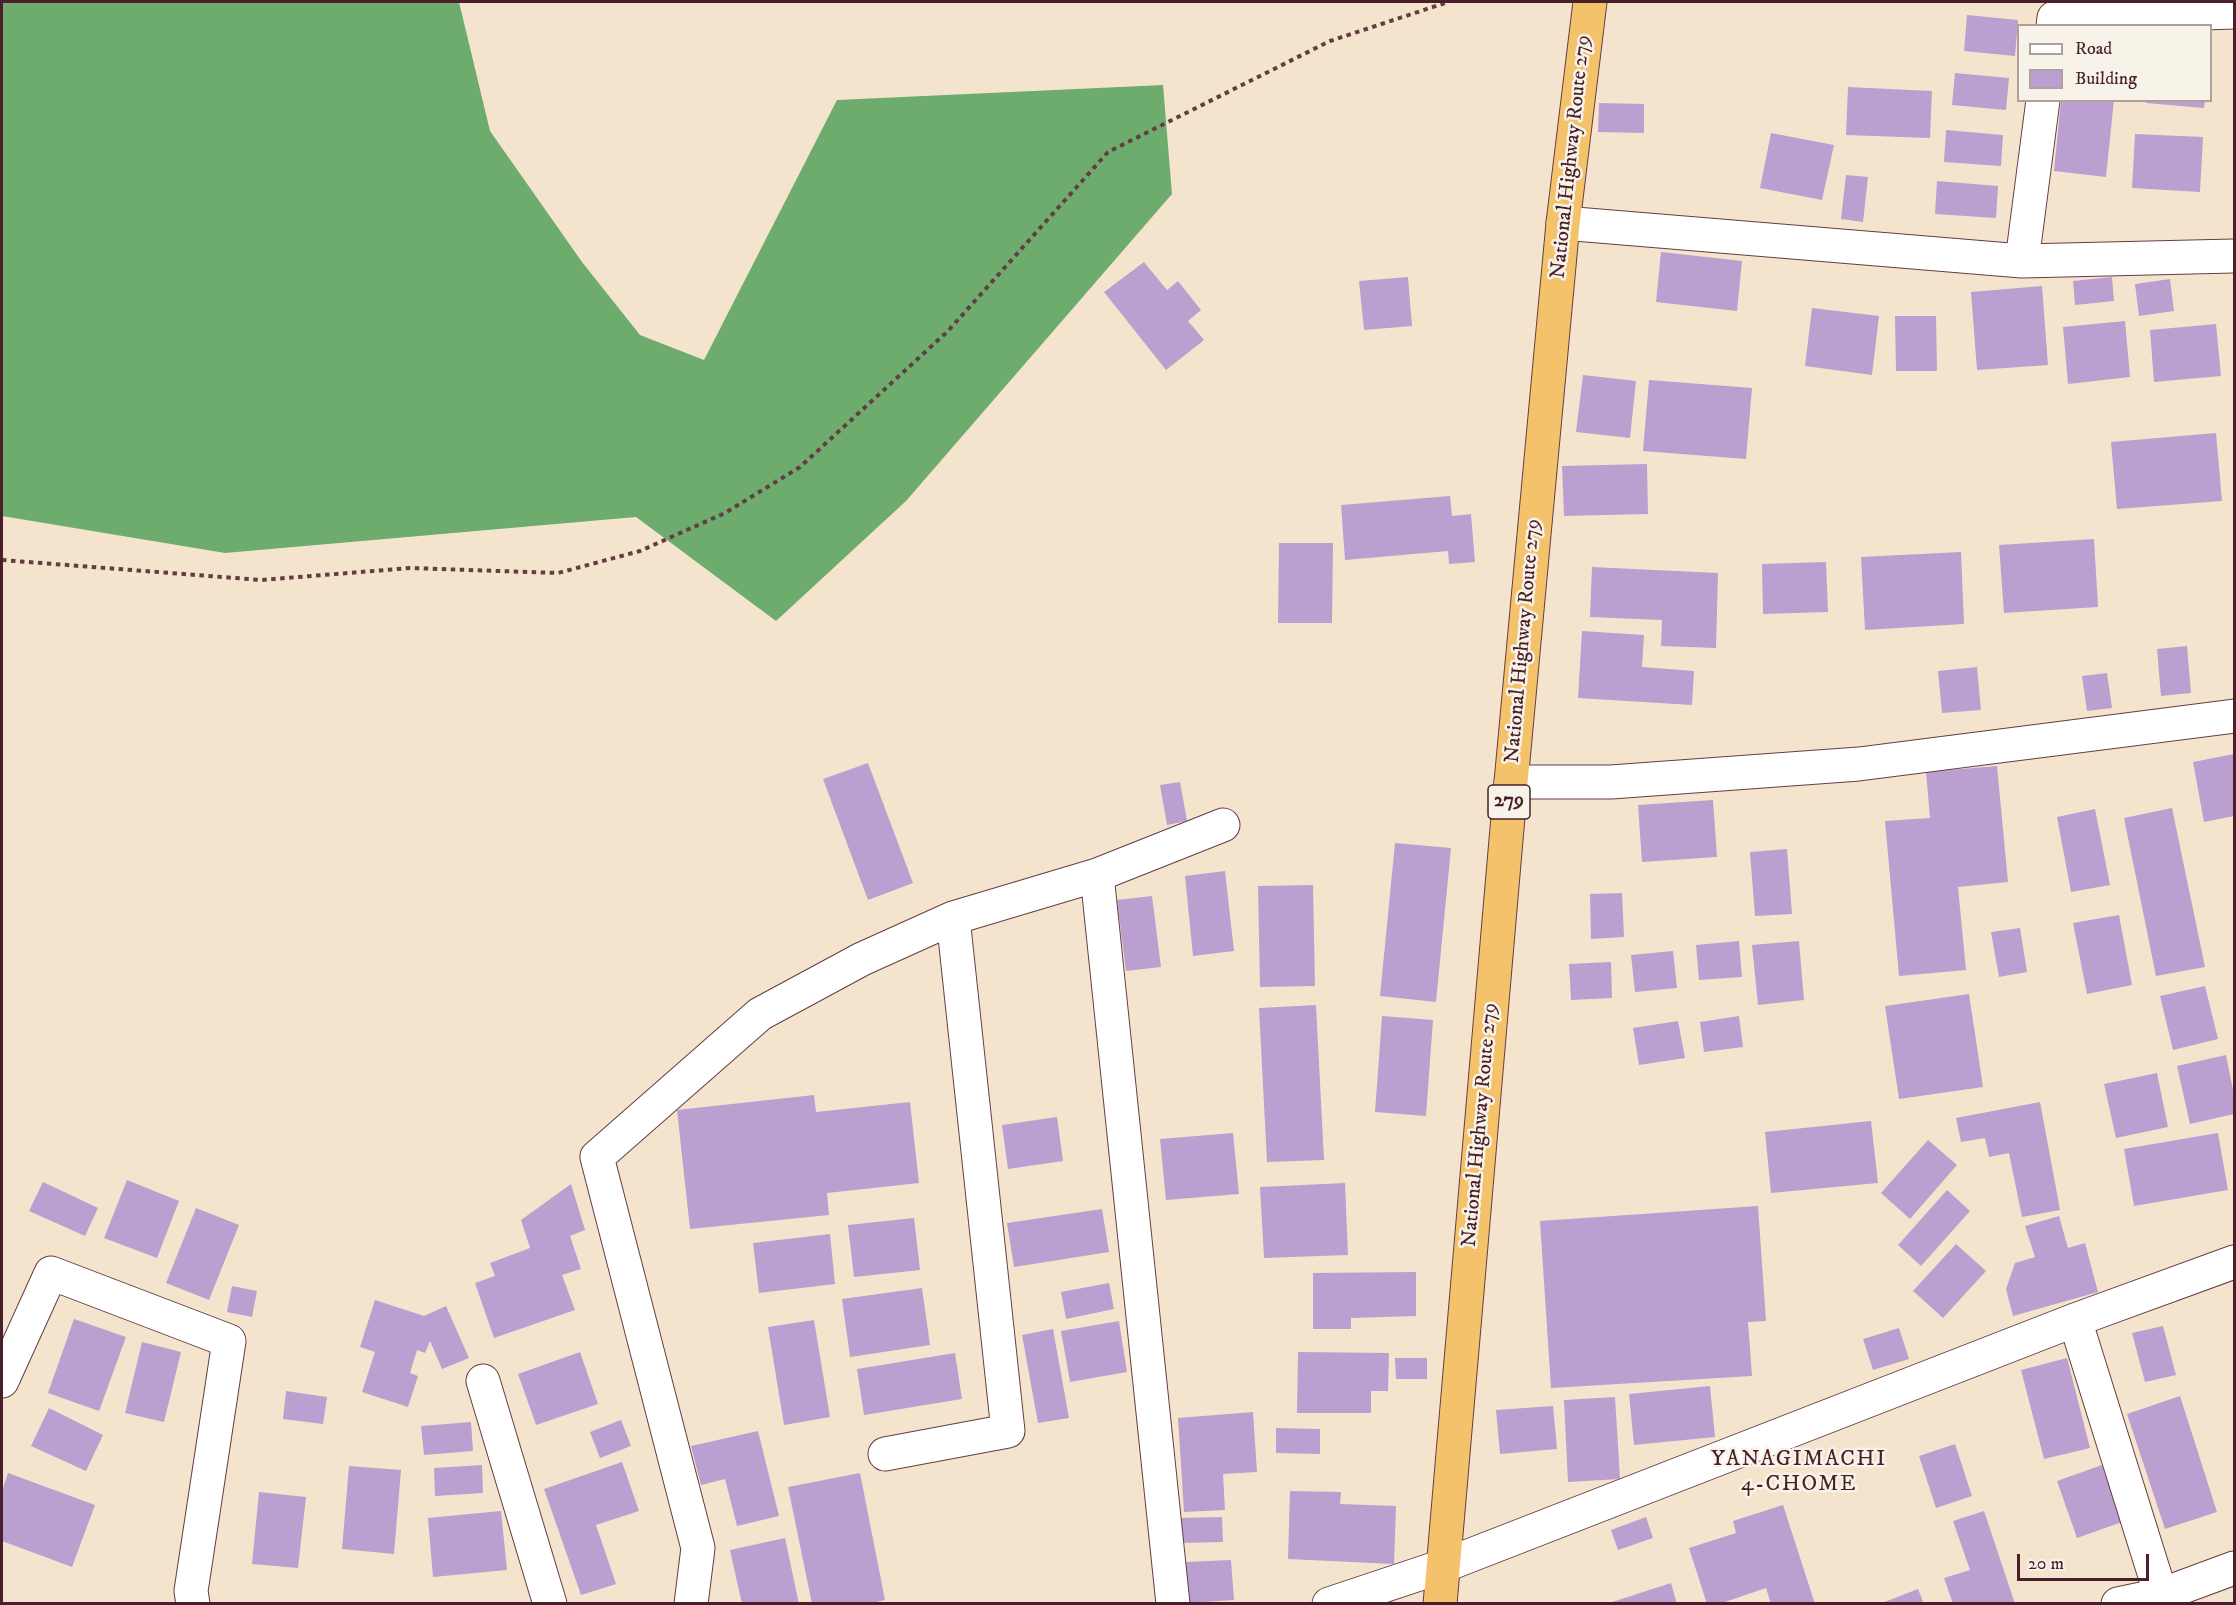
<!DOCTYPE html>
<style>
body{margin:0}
#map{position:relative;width:2236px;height:1605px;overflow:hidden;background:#f5e4cd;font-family:"IM FELL DW Pica",serif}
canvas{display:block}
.frame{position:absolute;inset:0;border:3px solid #4a1f2b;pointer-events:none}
.legend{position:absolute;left:2017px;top:24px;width:195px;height:78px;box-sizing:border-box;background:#f7f3e8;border:2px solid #b29e9c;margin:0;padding:8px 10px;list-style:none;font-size:18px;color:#4a1f2b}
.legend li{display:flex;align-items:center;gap:12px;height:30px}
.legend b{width:30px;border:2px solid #b29e9c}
.scale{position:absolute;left:2017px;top:1554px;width:132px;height:27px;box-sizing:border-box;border:3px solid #4a1f2b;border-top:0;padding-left:8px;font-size:18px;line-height:21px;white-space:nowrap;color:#4a1f2b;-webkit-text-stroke:4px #f7f3e8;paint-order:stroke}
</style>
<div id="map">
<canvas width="2236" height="1605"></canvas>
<div class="frame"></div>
<ul class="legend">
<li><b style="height:8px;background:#fff"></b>Road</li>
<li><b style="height:16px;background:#ba9fd0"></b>Building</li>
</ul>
<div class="scale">20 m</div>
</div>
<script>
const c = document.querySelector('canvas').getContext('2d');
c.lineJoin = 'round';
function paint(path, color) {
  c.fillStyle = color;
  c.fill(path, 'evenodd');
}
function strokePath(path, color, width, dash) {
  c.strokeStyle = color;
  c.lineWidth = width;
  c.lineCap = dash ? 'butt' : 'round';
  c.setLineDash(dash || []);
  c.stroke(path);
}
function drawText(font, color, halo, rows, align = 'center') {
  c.font = font + ' "IM FELL DW Pica",serif';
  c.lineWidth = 5;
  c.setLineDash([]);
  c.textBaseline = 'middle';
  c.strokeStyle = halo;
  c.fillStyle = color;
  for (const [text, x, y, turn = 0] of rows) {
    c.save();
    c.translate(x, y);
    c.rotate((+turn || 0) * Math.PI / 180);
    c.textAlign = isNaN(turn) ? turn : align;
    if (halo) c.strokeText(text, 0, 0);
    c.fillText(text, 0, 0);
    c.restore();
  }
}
paint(new Path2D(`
 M2 2H459L490 131 582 262 640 335 704 360 837 100 1163 85 1172 194 906 501 776 621 636 517 225 553 2 516Z`), '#6eac6e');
paint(new Path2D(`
 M1967 15 2018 20 2015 56 1964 51Z
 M1955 73 2009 78 2006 110 1952 105Z
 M1848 87 1932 91 1930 138 1846 135Z
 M2061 100H2114L2106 177 2054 171Z
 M2146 100H2205L2204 108 2146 103Z
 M1599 103 1644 104V133L1598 132Z
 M1946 130 2003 135 2001 166 1944 162Z
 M1771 133 1834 145 1822 200 1760 188Z
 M2135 134 2203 137 2200 192 2132 188Z
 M1846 175 1868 177 1863 222 1841 219Z
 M1937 181 1998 186 1996 218 1935 214Z
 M1661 252 1742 261 1737 311 1656 302Z
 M1144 262 1167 290 1178 281 1201 310 1188 321 1204 340 1166 370 1104 292Z
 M1408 277 1412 326 1364 330 1359 281Z
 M2112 277 2114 301 2075 305 2073 281Z
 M2170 279 2174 311 2139 316 2135 284Z
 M2042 286 2048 365 1977 370 1971 292Z
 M1812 308 1879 316 1872 375 1805 366Z
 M1895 316H1936L1937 371H1896Z
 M2125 321 2130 377 2068 384 2063 327Z
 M2216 324 2221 376 2154 382 2150 330Z
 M1583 375 1636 381 1630 438 1576 432Z
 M1649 380 1752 388 1746 459 1643 451Z
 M2216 433 2222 501 2117 509 2111 442Z
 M1647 464 1648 514 1564 516 1562 466Z
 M1450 496 1452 516 1471 514 1475 562 1449 564 1448 551 1345 560 1341 505Z
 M2094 539 2098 607 2004 613 1999 545Z
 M1279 543H1333L1332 623H1278Z
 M1961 552 1964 624 1865 630 1861 557Z
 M1826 562 1828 612 1763 614 1762 564Z
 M1592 567 1718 573 1716 648 1661 646 1662 620 1590 617Z
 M1582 631 1644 635 1642 667 1694 671 1692 705 1578 698Z
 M2187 646 2191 693 2161 696 2157 649Z
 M1977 667 1981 710 1942 713 1938 671Z
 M2107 673 2112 708 2087 711 2082 676Z
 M2234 754V816L2204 822 2193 762Z
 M868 763 913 883 868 900 823 779Z
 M1997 766 2008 882 1958 887 1966 970 1899 976 1885 821 1930 818 1926 772Z
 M1180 782 1187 821 1167 825 1160 785Z
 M1713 800 1717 857 1642 862 1638 805Z
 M2172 808 2205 967 2156 976 2124 818Z
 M2095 809 2110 885 2071 892 2057 817Z
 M1395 843 1451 848 1436 1002 1380 996Z
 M1787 849 1792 914 1755 916 1750 852Z
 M1225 871 1234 951 1193 956 1185 876Z
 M1313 885 1315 986 1260 987 1258 886Z
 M1622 893 1624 937 1591 939 1590 894Z
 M1152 896 1161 967 1126 971 1117 900Z
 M2119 915 2132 985 2087 994 2073 923Z
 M2020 928 2027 972 1999 977 1991 932Z
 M1739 941 1742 977 1699 980 1696 945Z
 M1799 941 1804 1000 1758 1005 1752 945Z
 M1673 951 1677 988 1635 992 1631 955Z
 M1611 962 1612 998 1571 1000 1569 964Z
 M2205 986 2218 1039 2173 1050 2160 996Z
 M1969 994 1983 1087 1899 1099 1885 1006Z
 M1316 1005 1324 1160 1267 1162 1259 1008Z
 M1382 1016 1433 1020 1426 1116 1375 1112Z
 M1739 1016 1743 1047 1704 1052 1700 1022Z
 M1678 1021 1685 1058 1639 1065 1633 1028Z
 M2226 1055 2234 1095V1114L2190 1124 2177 1066Z
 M2157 1073 2168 1127 2116 1138 2104 1084Z
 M814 1095 816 1112 910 1102 919 1183 827 1193 829 1215 690 1229 677 1110Z
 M2040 1102 2060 1210 2022 1217 2009 1153 1989 1157 1985 1138 1961 1142 1956 1118Z
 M1057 1117 1063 1161 1008 1169 1002 1125Z
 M1871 1121 1878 1183 1771 1193 1765 1132Z
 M1233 1133 1239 1194 1166 1200 1160 1139Z
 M2218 1133 2228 1190 2134 1206 2124 1149Z
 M1928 1140 1957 1165 1910 1219 1881 1193Z
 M127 1180 179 1201 157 1258 104 1238Z
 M43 1182 98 1208 85 1236 29 1211Z
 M1345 1183 1348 1255 1264 1258 1260 1187Z
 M571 1184 585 1230 570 1236 581 1269 562 1275 575 1310 494 1338 475 1283 495 1276 490 1263 530 1248 521 1220Z
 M1947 1190 1970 1211 1921 1266 1898 1245Z
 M1758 1206 1766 1321 1748 1322 1752 1376 1551 1388 1540 1221Z
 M196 1208 239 1225 209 1300 166 1283Z
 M1102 1209 1109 1252 1014 1267 1007 1223Z
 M2059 1216 2068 1248 2085 1243 2098 1292 2013 1316 2006 1289 2015 1263 2035 1257 2025 1226Z
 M914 1218 920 1270 854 1277 848 1225Z
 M830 1234 835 1284 759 1293 753 1243Z
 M1956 1244 1986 1271 1943 1318 1913 1291Z
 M1416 1272V1316L1351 1318V1329H1313V1273Z
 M1109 1283 1114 1309 1066 1319 1061 1292Z
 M232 1286 257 1291 252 1317 227 1312Z
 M922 1288 930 1345 850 1357 842 1299Z
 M375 1300 424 1316 446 1306 469 1358 442 1369 430 1341 425 1353 417 1350 410 1373 418 1376 408 1407 362 1392 375 1352 360 1347Z
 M74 1319 126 1337 99 1411 48 1393Z
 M814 1320 830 1417 784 1425 768 1327Z
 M1119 1321 1127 1372 1070 1382 1061 1331Z
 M2163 1326 2176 1375 2145 1382 2132 1333Z
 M1899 1328 1909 1359 1873 1370 1863 1339Z
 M1053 1329 1069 1418 1038 1423 1022 1335Z
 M142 1342 181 1352 164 1422 125 1413Z
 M580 1352 598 1404 536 1425 518 1374Z
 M1298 1352 1389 1353 1388 1391H1371V1413H1297Z
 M955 1353 962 1399 864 1415 857 1369Z
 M1395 1358H1427V1379H1396Z
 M2067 1358 2090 1448 2044 1459 2021 1370Z
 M1710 1386 1715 1437 1634 1445 1629 1394Z
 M286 1391 327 1397 323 1424 283 1419Z
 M2180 1396 2217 1512 2165 1529 2127 1414Z
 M1615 1397 1620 1479 1568 1482 1564 1400Z
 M1553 1406 1557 1449 1500 1454 1496 1410Z
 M49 1408 103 1435 86 1471 31 1446Z
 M1253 1412 1257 1472 1223 1474 1225 1510 1184 1512 1178 1418Z
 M621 1420 631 1446 600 1458 590 1432Z
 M471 1422 473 1451 424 1455 421 1426Z
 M1276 1428 1320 1429V1454L1276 1453Z
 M758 1431 779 1516 737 1526 725 1479 701 1485 691 1446Z
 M1955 1444 1972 1496 1936 1508 1919 1456Z
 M622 1462 639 1511 596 1525 616 1584 581 1595 544 1489Z
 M482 1465 483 1493 435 1496 434 1468Z
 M2102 1465 2122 1522 2077 1538 2057 1481Z
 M349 1466 401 1470 394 1554 342 1549Z
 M8 1473 95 1505 72 1567 2 1541V1491Z
 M860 1473 885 1600 867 1604H812L788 1487Z
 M1290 1491 1341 1492 1340 1504 1396 1506 1394 1564 1288 1559Z
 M259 1492 306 1497 298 1568 252 1564Z
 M1783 1505 1815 1604H1771L1766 1588 1719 1604H1707L1689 1548 1736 1533 1733 1521Z
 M501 1511 507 1570 433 1577 428 1518Z
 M1984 1511 2015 1604H1953L1944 1578 1970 1570 1953 1521Z
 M1222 1517 1223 1542 1178 1543 1177 1518Z
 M1646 1517 1653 1538 1618 1550 1611 1530Z
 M785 1538 799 1604H742L730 1550Z
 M1231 1560 1234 1600 1188 1603 1186 1562Z
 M1671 1583 1677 1604H1610L1609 1603Z
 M1918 1589 1924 1604H1882V1603Z`), '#ba9fd0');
const minor = new Path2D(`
 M2053 26 2054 18 2234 12
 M1563 223 2022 261 2234 256
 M2022 261 2043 100
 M1511 782H1611L1859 764 2234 716
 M1097 875 1173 1604
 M2075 1320 2161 1595
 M2 1381 51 1273 229 1341 191 1591 193 1604
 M483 1381 550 1604
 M885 1454 1008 1431 953 918
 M691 1604 698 1548 597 1157 760 1014 862 959 953 918 1097 875 1223 825
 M1329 1604 1443 1566 2075 1320 2234 1262
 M2118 1604 2161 1595 2234 1568`);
const trunk = new Path2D(`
 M1440 1604 1511 782 1563 223 1590 2`);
strokePath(minor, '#643d43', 35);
strokePath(trunk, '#643d43', 35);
strokePath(new Path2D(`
 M2 560 261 580 410 568 558 573 640 551 725 513 800 467 948 331 1108 152 1330 41 1448 2`), '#643d43', 4, [4.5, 4.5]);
strokePath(minor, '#fff', 33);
strokePath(trunk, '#f4c26a', 33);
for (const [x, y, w] of [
 [1509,802,42]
]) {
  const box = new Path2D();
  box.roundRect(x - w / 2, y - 17, w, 34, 4.5);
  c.fillStyle = '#f7f3e8';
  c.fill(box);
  strokePath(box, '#4a1f2b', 1.5);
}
drawText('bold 20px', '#4a1f2b', null, [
 ["279",1509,802]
]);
drawText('21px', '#4a1f2b', '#f7f3e8', [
 ["National Highway Route 279",1572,157,-84],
 ["National Highway Route 279",1524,641,-85],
 ["National Highway Route 279",1481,1125,-85]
]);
c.letterSpacing = '1.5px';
drawText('22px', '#4a1f2b', '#f7f3e8', [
 ["YANAGIMACHI",1799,1460],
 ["4-CHOME",1799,1485]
]);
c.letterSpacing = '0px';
</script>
